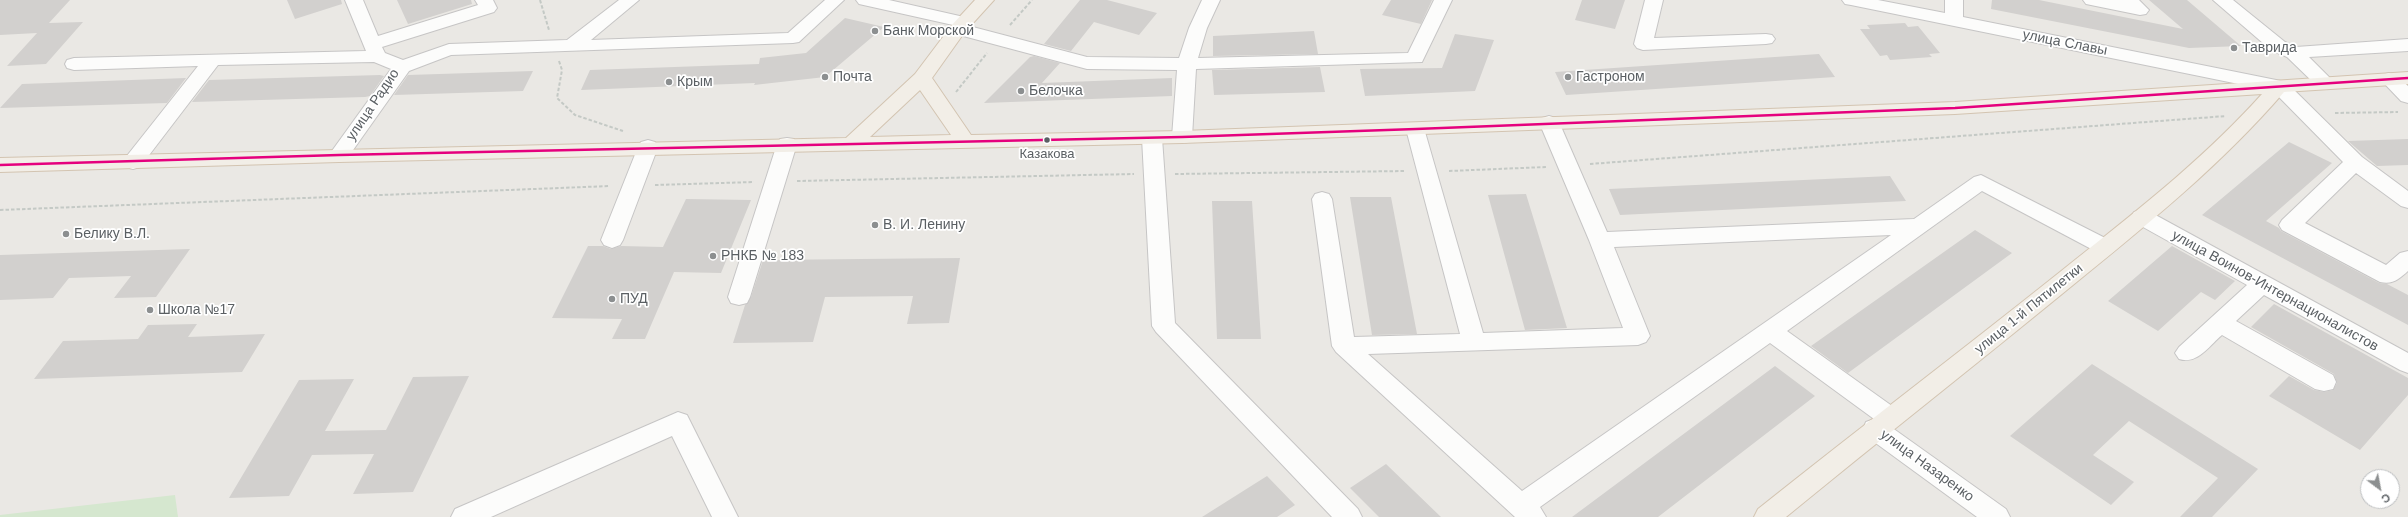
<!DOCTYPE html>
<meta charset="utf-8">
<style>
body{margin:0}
#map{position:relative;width:2408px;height:517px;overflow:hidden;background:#eae8e4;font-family:Arial,sans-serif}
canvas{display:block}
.north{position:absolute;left:2360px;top:469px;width:40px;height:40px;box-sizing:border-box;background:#fff;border:1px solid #bdbfc1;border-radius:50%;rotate:148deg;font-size:11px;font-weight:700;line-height:16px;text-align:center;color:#5a5f63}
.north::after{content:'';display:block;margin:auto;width:14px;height:18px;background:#8c8f90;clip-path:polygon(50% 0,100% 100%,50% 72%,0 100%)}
</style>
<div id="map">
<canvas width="2408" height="517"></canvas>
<div class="north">С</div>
</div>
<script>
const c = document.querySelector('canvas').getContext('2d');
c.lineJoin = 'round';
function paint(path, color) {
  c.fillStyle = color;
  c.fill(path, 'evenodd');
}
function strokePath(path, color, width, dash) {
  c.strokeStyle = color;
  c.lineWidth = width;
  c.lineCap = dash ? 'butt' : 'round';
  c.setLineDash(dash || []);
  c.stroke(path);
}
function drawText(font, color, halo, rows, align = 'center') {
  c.font = font + ' Arial,sans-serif';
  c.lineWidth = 3.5;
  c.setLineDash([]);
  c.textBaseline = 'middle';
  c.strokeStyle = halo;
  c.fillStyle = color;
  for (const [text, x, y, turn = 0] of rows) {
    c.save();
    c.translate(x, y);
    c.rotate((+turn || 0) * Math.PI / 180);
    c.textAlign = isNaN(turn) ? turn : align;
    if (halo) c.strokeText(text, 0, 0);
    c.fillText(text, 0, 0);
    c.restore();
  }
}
paint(new Path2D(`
 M175 495 178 517H0V515Z`), '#d5e7cf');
paint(new Path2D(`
 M0 0H70L49 23 83 22 46 64 7 66 37 33 0 35Z
 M287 0H341L342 4 295 19Z
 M397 0H471L472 4 408 24Z
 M1080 0H1107L1157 13 1139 35 1094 22 1071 51 1044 44Z
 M1391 0H1432L1421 24 1382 15Z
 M1582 0H1625L1615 29 1575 20Z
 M1992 0H2039L2183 29 2149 0H2187L2241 46 2189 48 1991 9Z
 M845 18 884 27 825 77 754 85 755 83 581 90 590 70 759 64 760 58 806 53Z
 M1905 23 1908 27 1918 26 1940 53 1929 54 1932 57 1890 60 1887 55 1880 56 1860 29H1870L1867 25Z
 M1314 31 1318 54 1213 56V36Z
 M1455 34 1494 40 1475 91 1365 96 1360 69 1442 68Z
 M1819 54 1835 77 1566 95 1555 72Z
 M1034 56 1060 63 1042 83 1172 78V96L984 103 1030 57Z
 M1320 67 1325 92 1214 95 1212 70Z
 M533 71 523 91 394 95 408 75Z
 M380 75 384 76 370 96 365 97 192 102 209 80Z
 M186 78 167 103 0 108 22 84Z
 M2408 139V165L2377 166 2348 141Z
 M2289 142 2332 163 2266 221 2279 228 2281 231 2379 283 2387 284 2408 295V325L2202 215Z
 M1890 176 1906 201 1620 215 1609 189Z
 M1526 194 1567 328 1525 330 1488 195Z
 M1350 197H1391L1417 334 1372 335Z
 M686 199 751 200 721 273 674 272 645 339H612L622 319 552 318 588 246H603L611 249 621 246 663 247Z
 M1212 201H1252L1261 339H1217Z
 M1975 230 2012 253 1848 373 1811 346Z
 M2172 246 2235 281 2215 300 2201 292 2158 331 2108 301Z
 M190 249 156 297 114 298 131 276 69 278 53 298 0 300V255Z
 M960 258 949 323 907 324 913 296 825 297 813 342 733 343 745 305 751 297 763 260Z
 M2274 304 2408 378V395L2360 450 2269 396 2289 376 2314 390 2324 392 2333 390 2337 383 2334 374 2251 327Z
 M197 324 188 337 265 334 242 372 34 379 63 341 138 339 148 325Z
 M2092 364 2258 469 2212 517H2180L2218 478 2129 421 2093 455 2134 482 2111 505 2010 436Z
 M1775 366 1815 396 1658 517H1572Z
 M469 376 413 492 353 494 374 454 312 455 289 496 229 498 299 380 354 379 325 431 386 430 413 377Z
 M1386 464 1441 517H1379L1350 488Z
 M1267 476 1295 505 1277 517H1202Z`), '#d2d0ce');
const minor = new Path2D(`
 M345 0H363L378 36 478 5 475 0H493L497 8 494 12 382 47 385 53 403 60 449 44 567 40 619 0H639L591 40 788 33 825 0H844L799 42 793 43 451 55 409 71 346 160 339 162 332 160 329 155 391 69 374 62 218 65 140 167 133 169 126 167 123 162 126 157 198 66 74 70 67 68 65 64 67 60 74 58 366 51Z
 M856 0H889L964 17 970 18 973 22 969 26 1087 57 1179 58 1189 28 1202 0H1220L1207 28 1198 58 1408 53 1434 0H1452L1422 62 1196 69 1192 137 1189 142 1182 143 1175 142 1172 137 1177 70 1087 69 952 33 949 29 953 25 859 4Z
 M1645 0H1663L1654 38 1766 34 1772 35 1775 39 1772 43 1766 44 1643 50 1637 48 1634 44Z
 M1842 0H1878L1945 13V0H1963V17L2286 82 2362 157 2408 191V208L2401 206 2356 173 2305 223 2386 265 2400 253 2408 251V271C2399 279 2393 285 2380 282L2282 230 2279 225 2282 220 2343 162 2273 91 1851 5 1845 4Z
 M2083 0H2139L2149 10 2146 14 2140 15 2086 4Z
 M2213 0H2233L2285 42 2296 47 2408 39V51L2309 57 2334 82 2331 86 2324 88 2317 86 2287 57 2271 50Z
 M2389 73 2396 75 2408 86V103L2401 101 2380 79 2382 75Z
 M1549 116 1556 118 1559 122 1607 232 1914 219 1974 177 1981 175 2113 242 2116 247 2113 252 2105 255 2097 252 1982 191 1787 331 1899 411 1902 418 1899 425 1891 427 2006 509 2010 517H1977L1866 436 1863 429 1866 422 1874 419 1770 343 1540 507 1546 517H1515L1336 352 1332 346 1312 199 1315 194 1322 192 1329 194 1332 199 1354 337 1460 334 1406 129 1409 125 1416 123 1423 125 1483 333 1623 328 1589 240 1539 122 1542 118ZM1891 235 1522 491 1368 354 1638 345 1646 342 1650 336 1614 247Z
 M1152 132 1159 133 1162 138 1175 323 1358 509 1362 517H1332L1156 332 1152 326 1142 138 1145 133Z
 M787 138 794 139 797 144 750 297 747 303 739 305 731 303 728 297 777 144 780 139Z
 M648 140 655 142 658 147 623 240 620 245 612 248 604 245 601 240 638 147 641 142Z
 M2142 210 2150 212 2408 353V373L2400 370 2264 295 2236 321 2333 375 2336 382 2333 389 2324 391 2315 389 2222 335C2209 346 2197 365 2179 359L2175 353 2179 347 2247 285 2134 222 2131 217 2134 212Z
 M678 412 687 415 738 517H712L672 436 491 517H451L455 509Z`);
const major = new Path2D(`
 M975 0H994L964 33 932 78 971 135 1182 131 1955 102 2408 72V84L2284 92C2221 165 2147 225 2073 285 1978 363 1881 439 1786 517H1754L1758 509C1858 429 1960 352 2060 272 2130 216 2202 161 2262 94L1955 114 1182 143 339 162 0 172V158L846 138 915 74 952 25ZM920 90 951 135 870 137Z`);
strokePath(minor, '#c6c5c5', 2);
strokePath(major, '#d3c4b1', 2);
strokePath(new Path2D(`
 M540 0 549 30
 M1010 25 1032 0
 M559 61 562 70 557 98 575 115 623 131
 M956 92 987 53
 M2335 113 2398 112
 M1590 164 2226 116
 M1449 171 1546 167
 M1175 174 1406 171
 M797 181 1134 174
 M655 185 754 182
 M0 210 610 186`), '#c4c9c5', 2, [3.5, 2]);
paint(minor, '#fcfcfb');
paint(major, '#f2eee7');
strokePath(new Path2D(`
 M0 165 339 155 1182 137 1416 129 1955 108 2408 78`), '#e5007d', 2.5);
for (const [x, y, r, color] of [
 [875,31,4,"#8c8f90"],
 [2234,48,4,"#8c8f90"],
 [825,77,4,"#8c8f90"],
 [1568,77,4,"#8c8f90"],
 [669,82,4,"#8c8f90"],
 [1021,91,4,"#8c8f90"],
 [1047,140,3.5,"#5a5f63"],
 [875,225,4,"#8c8f90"],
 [66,234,4,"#8c8f90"],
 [713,256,4,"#8c8f90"],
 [612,299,4,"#8c8f90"],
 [150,310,4,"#8c8f90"]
]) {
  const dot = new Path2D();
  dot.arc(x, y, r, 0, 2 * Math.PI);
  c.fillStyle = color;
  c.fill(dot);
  strokePath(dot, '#fff', 1.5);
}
drawText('13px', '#5a5f63', '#fff', [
 ["Казакова",1047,154]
]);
drawText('14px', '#5a5f63', '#fff', [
 ["Банк Морской",883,31],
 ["Таврида",2242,48],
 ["Почта",833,77],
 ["Гастроном",1576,77],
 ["Крым",677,82],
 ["Белочка",1029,91],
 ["В. И. Ленину",883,225],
 ["Белику В.Л.",74,234],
 ["РНКБ № 183",721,256],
 ["ПУД",620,299],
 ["Школа №17",158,310]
], 'left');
drawText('14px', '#5a5f63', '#fff', [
 ["улица Славы",2065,43,11],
 ["улица Радио",373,105,-56],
 ["улица Воинов-Интернационалистов",2275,291,29],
 ["улица 1-й Пятилетки",2029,309,-39],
 ["улица Назаренко",1927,466,36]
]);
</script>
